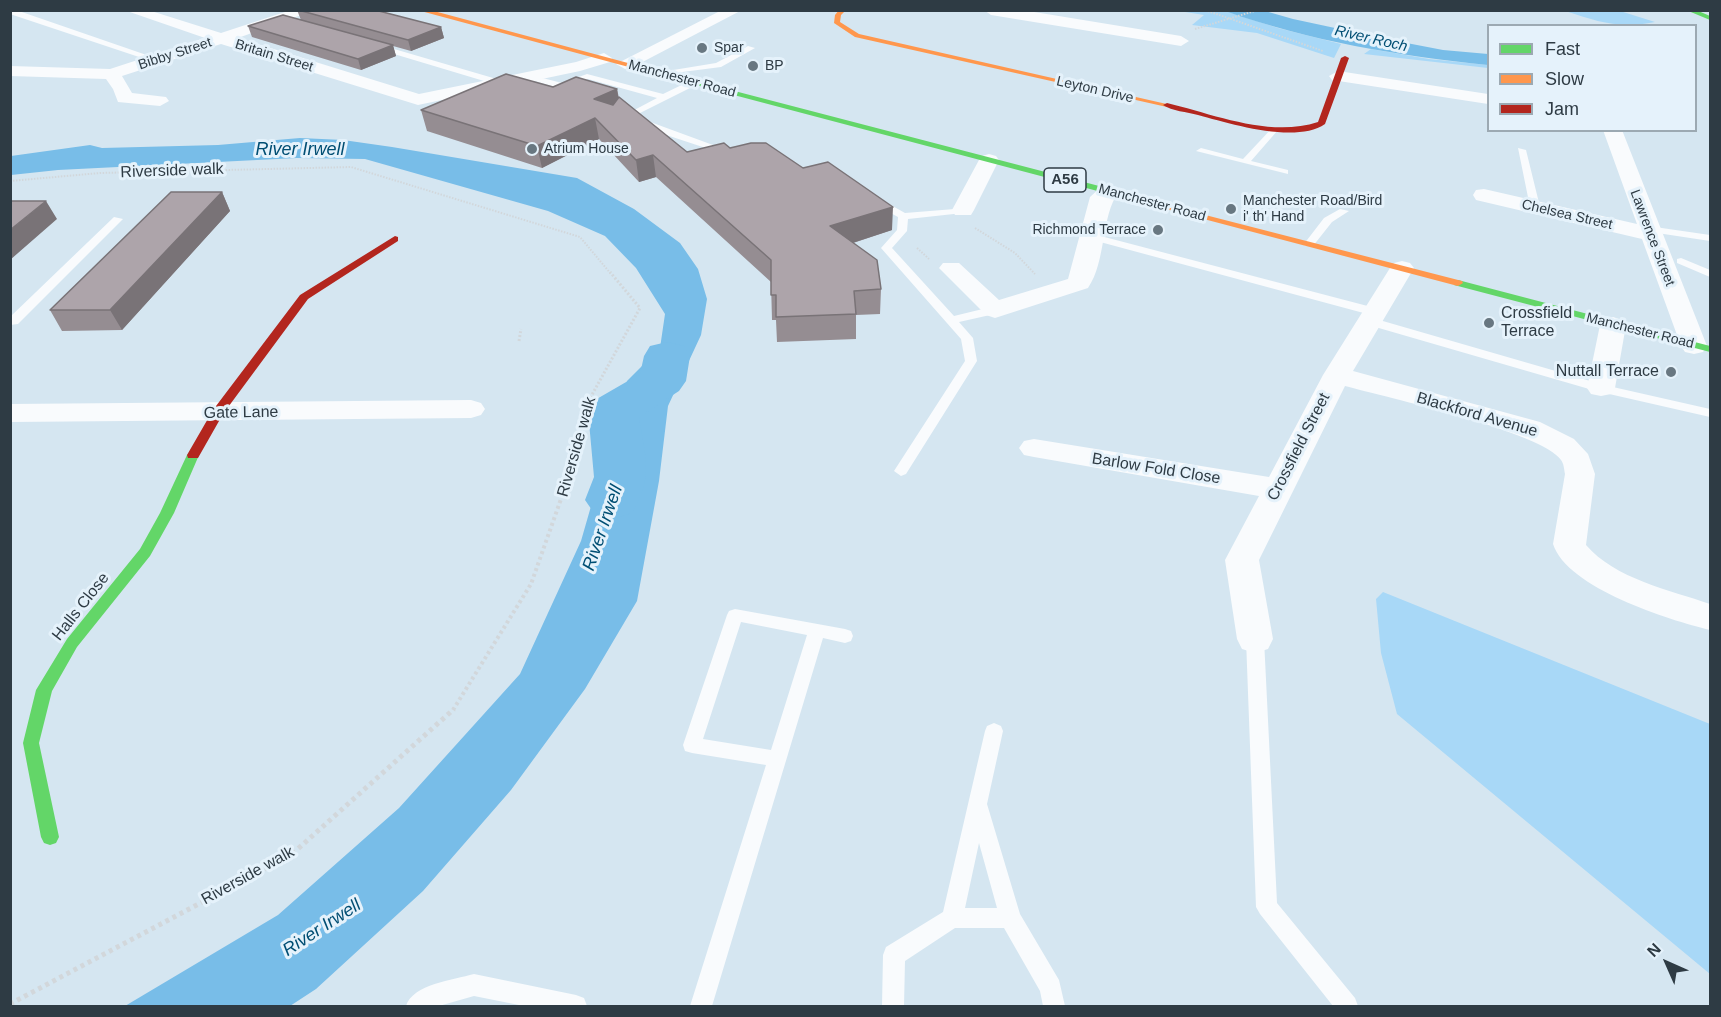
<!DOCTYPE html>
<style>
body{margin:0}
#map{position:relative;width:1721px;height:1017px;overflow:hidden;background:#d5e6f1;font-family:Helvetica,sans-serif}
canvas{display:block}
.frame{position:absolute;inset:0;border:12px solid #2e3b44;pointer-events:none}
.legend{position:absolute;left:1487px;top:24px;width:210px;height:108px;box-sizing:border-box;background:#e5f2fb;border:2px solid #9ca9b2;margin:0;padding:8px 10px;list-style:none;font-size:18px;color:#2e3b44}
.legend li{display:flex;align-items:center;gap:12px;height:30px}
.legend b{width:30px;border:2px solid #9ca9b2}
.north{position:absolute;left:1637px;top:933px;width:60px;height:60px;-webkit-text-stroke:4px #e5f2fb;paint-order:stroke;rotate:315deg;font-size:16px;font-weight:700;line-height:24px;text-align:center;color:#2e3b44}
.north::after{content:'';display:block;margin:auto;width:21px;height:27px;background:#2e3b44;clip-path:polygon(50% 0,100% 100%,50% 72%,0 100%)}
</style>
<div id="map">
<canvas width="1721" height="1017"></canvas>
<div class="frame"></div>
<ul class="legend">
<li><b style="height:8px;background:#63d668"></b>Fast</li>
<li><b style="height:8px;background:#ff974d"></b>Slow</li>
<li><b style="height:8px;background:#b3261e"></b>Jam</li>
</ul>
<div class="north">N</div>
</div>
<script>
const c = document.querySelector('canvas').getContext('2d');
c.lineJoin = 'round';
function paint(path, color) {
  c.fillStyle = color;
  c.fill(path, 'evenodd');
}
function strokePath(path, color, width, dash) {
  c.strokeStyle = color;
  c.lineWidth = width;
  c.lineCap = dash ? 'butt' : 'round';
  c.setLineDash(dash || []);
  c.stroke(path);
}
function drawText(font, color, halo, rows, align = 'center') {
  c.font = font + ' Helvetica,sans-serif';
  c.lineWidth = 6;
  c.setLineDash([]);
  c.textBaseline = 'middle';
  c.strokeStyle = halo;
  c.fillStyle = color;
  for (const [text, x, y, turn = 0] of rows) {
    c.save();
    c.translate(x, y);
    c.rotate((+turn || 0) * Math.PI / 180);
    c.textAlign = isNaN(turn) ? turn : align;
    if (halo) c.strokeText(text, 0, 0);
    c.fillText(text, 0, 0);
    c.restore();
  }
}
paint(new Path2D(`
 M1179 11H1225L1278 28 1341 44 1334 58 1257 33 1192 25 1204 15Z
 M1565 11H1620L1655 22C1619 29 1599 22 1565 11Z
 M1371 49 1429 59 1488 65V68L1364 54Z
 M1383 592 1710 724V974L1397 714 1381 653 1376 599Z`), '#a8d8f7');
paint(new Path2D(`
 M1225 11H1265L1293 19 1391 40 1443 50 1488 54V65C1399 56 1310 41 1225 11Z
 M300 138 343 140 392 147 577 178 634 209 680 243 698 269 707 299 701 335 668 406 659 481 637 601 585 689 511 790 423 891 316 989 290 1006H125L278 915 399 808 520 674 581 541 627 381 660 348 665 314 636 268 605 236 548 211 365 159 297 158 58 170 11 175V156L90 145 102 148 218 145Z`), '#78bde8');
paint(new Path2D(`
 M667 342 684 346 690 356 686 381 679 391 639 417C645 455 654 477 632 513L613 519 594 513 585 500 594 477 588 411 595 400 640 374 644 356 650 346Z`), '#78bde8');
strokePath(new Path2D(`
 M1205 10 1323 51
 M1195 29 1258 10
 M10 181 100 173 351 167 580 237 611 274
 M975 228 1015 253 1035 274
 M917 248 929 259`), '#d2d7db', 2, [1.5, 1.5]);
strokePath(new Path2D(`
 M519 341 521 329
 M573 467 584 409 640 308 610 272`), '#d2d7db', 3, [2, 2]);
strokePath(new Path2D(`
 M453 710 531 584 573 465`), '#d2d7db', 4, [3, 3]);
strokePath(new Path2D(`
 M10 1004 291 855 454 709`), '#d2d7db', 5, [4, 4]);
paint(new Path2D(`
 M10 10H16L161 60 154 62 10 14Z
 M377 44 500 80 501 82 494 84 374 48V44Z
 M748 46 755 48 721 67 659 75 655 73 716 63Z
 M527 74 562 83 587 74 663 94 692 80H698V84L634 116 732 152 724 154 639 126 623 116 657 98 588 79 571 86 579 88V92L576 93 524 78 523 76Z
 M1273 127 1278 130 1251 161 1288 170V174L1196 151 1201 148 1243 159Z
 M1518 148 1526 150 1540 207 1539 209 1530 207Z
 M872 199H880L905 213 967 208 968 210 963 213 908 219 907 231 892 248 954 316 995 306 1001 310 999 313 959 322 973 338 977 361 906 474 901 476 894 471 965 361 961 339 881 248 897 230 898 217 872 203Z
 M1340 209 1349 211 1332 222 1313 246H1305L1304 244 1324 218Z
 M114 217 123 219 18 324 10 325V317Z
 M1648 226 1710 235V241L1644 231 1643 229Z
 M1093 234 1379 309 1381 312 1375 316 1371 315 1089 239V235Z
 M1681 258 1710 270V277L1677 263V259Z
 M1369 317 1604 385 1710 409V417L1596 391 1365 324 1363 321Z
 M735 609 845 629 851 631 853 636 851 641 845 643 823 638 712 1006H690L766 765 692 753 685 751 683 745 727 615 729 611ZM741 622 807 635 771 750 703 739Z
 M1255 632 1261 634 1264 639 1277 903 1355 998 1358 1006H1333L1260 914 1256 907 1246 639 1249 634Z
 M994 723 1001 726 1003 731 987 804 1020 914 1059 980 1065 1006H1043L1040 991 1004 928H955L905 961 904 1006H882L883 955 886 947 943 912 985 731 987 726ZM979 843 997 908H965Z
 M474 974 576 995 584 998 587 1006H524L474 996 439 1006H406C413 984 453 980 474 974Z`), '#f9fbfd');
paint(new Path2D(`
 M124 10H148L221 33 291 10H315L238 38 419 94 576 62 604 53 612 58 610 62 580 71 418 105 221 44 122 76 132 93 166 97 169 101 160 106 118 102 113 89 106 79 10 76V66L110 69 205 38Z
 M722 10H742L631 68 625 69 616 64Z
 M984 10H1022L1181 36 1189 41 1181 46 991 15Z
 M1338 71 1488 94V104L1332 80 1329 76Z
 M1603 130H1622L1707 346 1703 352 1694 354 1685 352 1681 346 1642 239 1476 200 1473 195 1476 190 1484 189 1637 224Z
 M989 154 996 156 999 160 974 210 971 215H955L952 210 979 160 982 156Z
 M1108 185 1115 187 1119 191C1100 218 1107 260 1088 288L995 318 986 315 939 268 943 263H959L999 300 1068 279 1090 197 1101 187Z
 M1402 261 1410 263 1414 268 1353 371 1540 422 1574 439 1588 454 1595 474 1586 545C1615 579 1670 590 1710 604V630C1669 620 1567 588 1553 544L1565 474C1564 469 1564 464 1561 460 1543 432 1385 397 1345 386L1259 560 1273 639 1268 649 1255 653 1242 649 1237 639 1225 560 1259 496 1034 457 1024 455 1019 448 1024 441 1034 439 1269 477 1323 375 1390 268 1394 263Z
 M1613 317 1622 320 1626 325 1615 388 1611 394 1601 396 1591 394 1587 388 1600 325 1604 320Z
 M471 400 481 403 485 409 481 415 471 418 10 422V404Z`), '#f9fbfd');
paint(new Path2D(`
 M1686 10H1696L1710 16V20Z
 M677 76 1149 199 1151 201 1143 203 677 80Z
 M1458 280 1710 346V352L1454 285V281Z
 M193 451 199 455 174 513 150 556 77 647 52 691 39 743 59 837 56 843 50 845 44 843 41 837 23 743 36 690 67 639 140 549 160 513 187 455Z`), '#63d668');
paint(new Path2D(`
 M417 10H430L684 78 677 80Z
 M839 10H846L841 15 840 22 859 34 1171 105 1167 107 855 37 834 23 835 15Z
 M1143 199 1462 281 1463 283 1458 286 1454 285 1143 203Z`), '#ff974d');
paint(new Path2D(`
 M1345 56 1349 58 1325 124C1296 144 1231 124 1198 115 1187 112 1172 111 1163 105L1167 103C1213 114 1270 138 1318 122L1341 58Z
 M395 236 398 237V241L308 299 223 414 198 458H188L187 455 213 410 300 295Z`), '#b3261e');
paint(new Path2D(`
 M297 10 441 27 444 38 411 51 393 46 396 56 361 70 252 37 248 26 301 20Z
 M617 89 619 98 687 152 730 148 892 230 853 243 881 289 880 314 856 315V339L777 342 776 320H772L771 282 656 177 639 182 599 139 542 168 427 131 421 110Z
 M222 192 230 211 122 330 62 331 50 310Z`), '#958d92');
paint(new Path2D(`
 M441 27 444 38 411 51 408 40Z
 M393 45 396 56 361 70 358 59Z
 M617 89 620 109 594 99Z
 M595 118 599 139 542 168 537 146Z
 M653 155 656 177 639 182 636 160Z
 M222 192 230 211 122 330 110 310Z
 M46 201 57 219 10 260V230Z
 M893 207 892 230 831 250 830 226Z`), '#797377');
const building = new Path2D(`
 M298 10H375L441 27 408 40Z
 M283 15 393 45 358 59 248 26Z
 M506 74 553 87 576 77 617 89 594 99 613 105 619 97 687 152 724 143 730 148 751 143H766L803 168 828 162 893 207 830 226 877 260 881 289 854 291 856 314 776 317V295H771V260L653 155 636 160 595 118 537 146 421 110Z
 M171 192H222L110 310H50Z
 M10 201H46L10 230Z`);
paint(building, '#ada4aa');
strokePath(building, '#797377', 1.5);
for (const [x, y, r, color] of [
 [702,48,6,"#687781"],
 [753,66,6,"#687781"],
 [532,149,6,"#687781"],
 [1231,209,6,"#687781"],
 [1158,230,6,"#687781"],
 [1489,323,6,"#687781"],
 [1671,372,6,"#687781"]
]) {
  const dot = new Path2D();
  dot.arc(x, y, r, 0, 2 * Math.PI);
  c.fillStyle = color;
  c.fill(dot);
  strokePath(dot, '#e5f2fb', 2);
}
drawText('14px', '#2e3b44', '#e5f2fb', [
 ["Spar",714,48],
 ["BP",765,66],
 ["Atrium House",544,149],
 ["Manchester Road/Bird",1243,201],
 ["i' th' Hand",1243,217],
 ["Richmond Terrace",1146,230,"right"]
], 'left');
drawText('14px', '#2e3b44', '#e5f2fb', [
 ["Bibby Street",175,54,-18],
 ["Britain Street",274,56,17],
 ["Manchester Road",682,79,15],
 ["Leyton Drive",1095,90,13],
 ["Manchester Road",1152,203,15],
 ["Chelsea Street",1567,215,13],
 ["Lawrence Street",1652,238,69],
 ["Manchester Road",1640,331,14]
]);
drawText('italic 15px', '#004e73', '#e5f2fb', [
 ["River Roch",1371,39,13]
]);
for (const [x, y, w] of [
 [1065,180,42]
]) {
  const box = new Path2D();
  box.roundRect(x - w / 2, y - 12, w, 24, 4.5);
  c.fillStyle = '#e5f2fb';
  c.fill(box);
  strokePath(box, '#2e3b44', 1.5);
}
drawText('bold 15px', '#2e3b44', null, [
 ["A56",1065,180]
]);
drawText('16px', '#2e3b44', '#e5f2fb', [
 ["Riverside walk",172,171,-2],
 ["Gate Lane",241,413,-1],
 ["Blackford Avenue",1477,415,16],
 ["Riverside walk",577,447,-74],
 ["Crossfield Street",1299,447,-63],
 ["Barlow Fold Close",1156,469,9],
 ["Halls Close",81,607,-52],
 ["Riverside walk",248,876,-29]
]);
drawText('16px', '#2e3b44', '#e5f2fb', [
 ["Crossfield",1501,314],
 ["Terrace",1501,332],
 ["Nuttall Terrace",1659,372,"right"]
], 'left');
drawText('italic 18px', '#004e73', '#e5f2fb', [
 ["River Irwell",300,150],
 ["River Irwell",603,528,-71],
 ["River Irwell",322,928,-33]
]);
</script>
